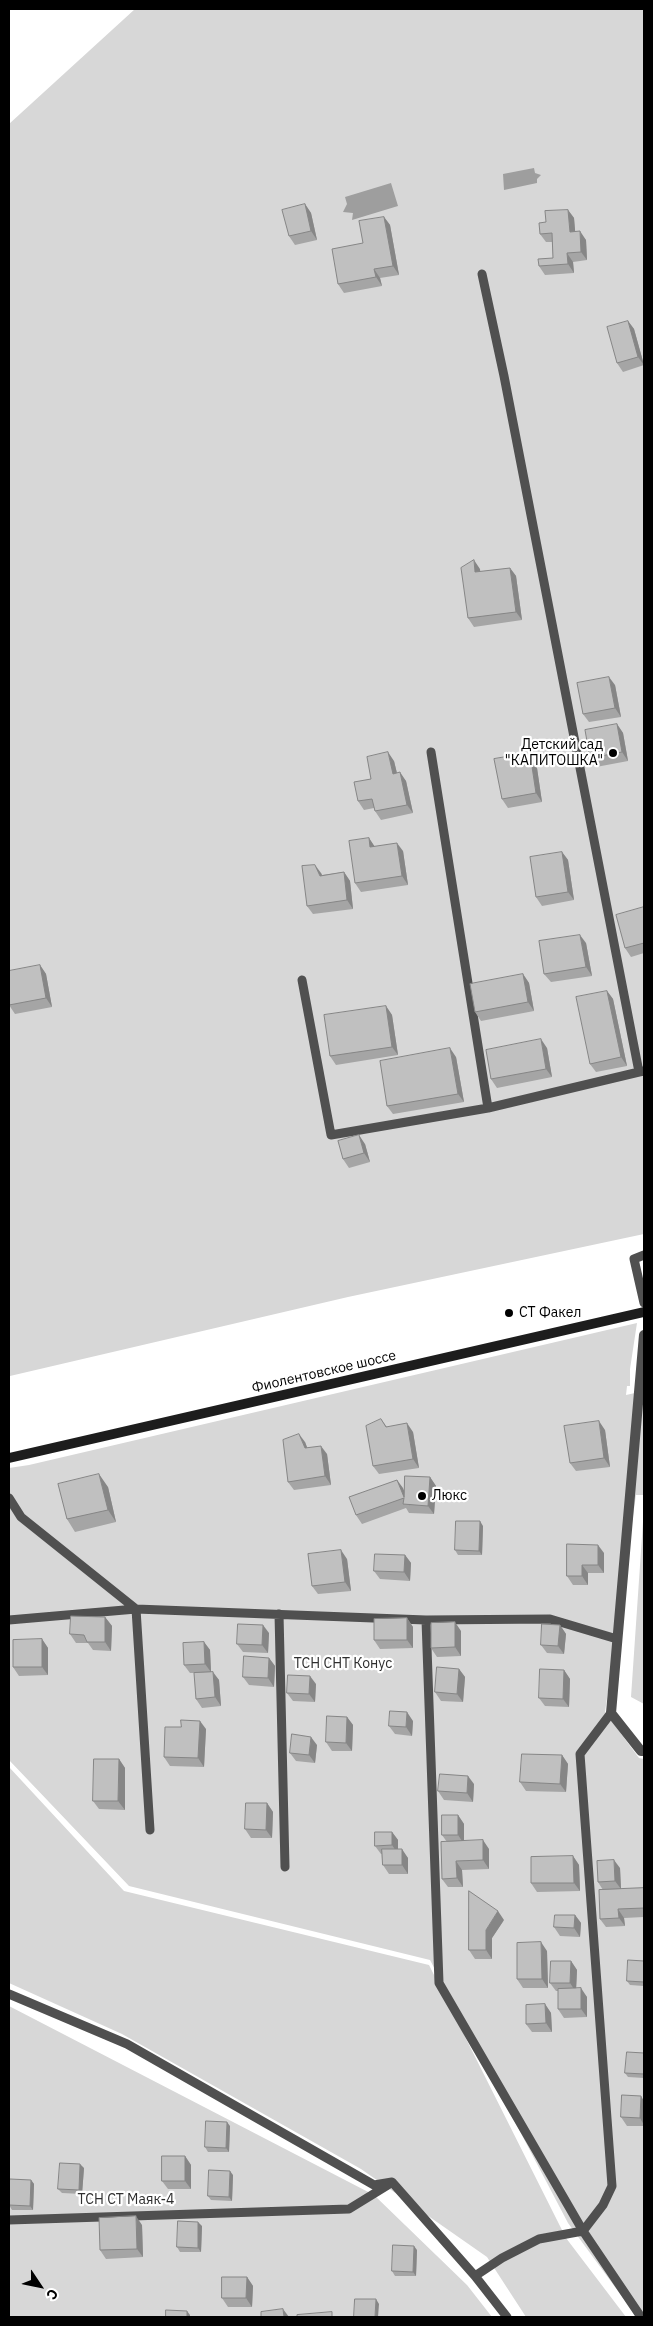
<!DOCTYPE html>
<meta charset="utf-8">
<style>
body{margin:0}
#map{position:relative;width:653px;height:2326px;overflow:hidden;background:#fff;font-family:"IBM Plex Sans",sans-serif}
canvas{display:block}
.frame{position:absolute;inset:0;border:10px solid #000;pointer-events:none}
.north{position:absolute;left:15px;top:2261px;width:50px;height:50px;-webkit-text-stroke:4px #fff;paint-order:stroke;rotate:124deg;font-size:14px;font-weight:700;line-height:20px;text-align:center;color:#000}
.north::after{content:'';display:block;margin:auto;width:18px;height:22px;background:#000;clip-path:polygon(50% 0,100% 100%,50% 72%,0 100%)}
</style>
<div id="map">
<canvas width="653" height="2326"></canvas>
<div class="frame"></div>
<div class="north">С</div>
</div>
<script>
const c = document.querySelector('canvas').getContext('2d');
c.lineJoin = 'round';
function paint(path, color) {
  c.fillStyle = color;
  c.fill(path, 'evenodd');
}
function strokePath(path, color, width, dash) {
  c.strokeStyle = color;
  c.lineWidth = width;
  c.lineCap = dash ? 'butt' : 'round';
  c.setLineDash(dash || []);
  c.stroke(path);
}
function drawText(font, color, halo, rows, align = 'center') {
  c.font = font + ' "IBM Plex Sans",sans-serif';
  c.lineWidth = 4.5;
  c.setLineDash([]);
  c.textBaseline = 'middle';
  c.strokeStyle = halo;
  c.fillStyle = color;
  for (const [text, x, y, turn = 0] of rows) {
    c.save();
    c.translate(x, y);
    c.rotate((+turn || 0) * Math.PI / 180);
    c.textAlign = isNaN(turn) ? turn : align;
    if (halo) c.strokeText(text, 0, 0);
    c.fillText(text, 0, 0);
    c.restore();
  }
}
paint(new Path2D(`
 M135 9H644V1234L348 1297 10 1376 9 124Z
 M637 1323 630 1369V1386H627L626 1395 644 1391V1495H636L605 1712 639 1758 644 1759V2317H637L568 2223 430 1960 129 1886 9 1760V1468L29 1465Z
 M644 1507V1704L631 1697Z
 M9 1767 124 1891 429 1965 566 2238 626 2317H526L487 2257 361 2169 122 2034 9 1983Z
 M9 2006 374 2195 467 2285 492 2317H9Z`), '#d7d7d7');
paint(new Path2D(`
 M534 168 535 173 541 175 537 179V183L504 190 503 174Z
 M391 183 398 206 352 220 353 213 343 212 347 204 345 197Z`), '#9e9e9e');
strokePath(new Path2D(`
 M482 274 504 376 639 1072 644 1071
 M431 752 488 1108 639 1072
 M302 980 331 1135 488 1108
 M644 1255 634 1259 644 1303
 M9 1498 21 1517 136 1609 426 1620 550 1619 617 1639
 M279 1614 285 1867
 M9 1620 136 1609 150 1830
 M426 1620 439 1983 583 2231 641 2317
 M9 1994 127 2044 374 2185 392 2182 475 2276 507 2317
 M9 2220 349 2209 388 2185
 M475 2276 502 2258 539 2239 583 2231 603 2205 612 2186 580 1754 611 1713`), '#505050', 9);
strokePath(new Path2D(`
 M644 1335 611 1713 641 1751H644`), '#505050', 10);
strokePath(new Path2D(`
 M9 1458 644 1312`), '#1d1d1d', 10);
paint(new Path2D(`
 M305 204 311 213 317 240 295 245 289 236Z
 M568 210 574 218 575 232 586 240 587 260 573 262 574 273 545 275 539 266 553 258 552 242H546L540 234 546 222Z
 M384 217 390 225 399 275 380 278 382 286 344 293 338 284 363 243Z
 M628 321 634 329 644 365 623 372 617 363Z
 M510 568 516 576 522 620 474 627 468 618 480 569V572Z
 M615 685 621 717 589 722 583 714Z
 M617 724 623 733 628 761 596 767 590 758Z
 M531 760 537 768 542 802 508 808 502 799Z
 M394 761 397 773 406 781 413 813 381 820 375 811 374 808 364 810 358 801 371 779Z
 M369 838 374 846 403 851 408 885 361 892 355 883Z
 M562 852 568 860 574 900 542 906 536 897Z
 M344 872 350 881 353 909 313 914 307 906 321 873 322 875Z
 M644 907V953L631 957 625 948Z
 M586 943 592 976 551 982 544 974Z
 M40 965 46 974 52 1007 15 1014 9 1005Z
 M523 974 529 983 534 1011 481 1021 475 1012Z
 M607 991 613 999 627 1066 596 1072 590 1064Z
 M386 1006 392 1015 398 1055 336 1065 330 1056Z
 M547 1048 552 1077 497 1088 491 1079Z
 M456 1057 464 1102 393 1114 387 1106Z
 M365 1144 370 1162 349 1168 343 1159Z
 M381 1419 387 1427 413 1432 419 1468 379 1474 373 1466Z
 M605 1430 610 1467 576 1471 570 1463Z
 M305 1442 307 1448 327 1454 331 1485 294 1490 288 1482Z
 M430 1477 436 1486 434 1514 409 1513 406 1508 362 1524 356 1515 397 1480 404 1491Z
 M108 1487 116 1522 75 1532 67 1519Z
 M483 1526 482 1555H458L455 1550Z
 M567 1544 604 1553V1573H588V1585H573L567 1576Z
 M405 1555 411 1563 410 1581 380 1579 374 1571Z
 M347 1559 351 1591 318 1594 312 1586Z
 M105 1617 112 1626 111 1651 93 1650 88 1643H76L70 1634Z
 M407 1618 413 1627V1648L380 1649 374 1640Z
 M560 1625 566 1634 564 1654 547 1653 541 1645Z
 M461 1631V1656L437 1657 431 1648Z
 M269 1633 268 1653 243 1652 237 1644Z
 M42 1639 48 1648V1675L19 1676 13 1667Z
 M204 1642 210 1650 211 1672 219 1680 221 1706 202 1708 196 1699 195 1673H190L184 1665Z
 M269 1658 275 1666 274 1687 249 1685 243 1677Z
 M459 1669 465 1677 463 1702 441 1701 435 1692Z
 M564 1670 570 1679 569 1707 545 1706 539 1698Z
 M316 1684 315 1702 293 1701 287 1693Z
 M347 1717 353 1725 352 1751H332L326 1742Z
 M413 1721 412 1736 395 1734 389 1726Z
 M181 1727 206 1729 204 1767 170 1766 164 1757Z
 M317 1745 315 1763 296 1761 290 1753Z
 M562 1755 568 1764 566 1792 526 1791 520 1782Z
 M119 1759 125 1768V1810L99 1809 93 1801Z
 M474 1784 473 1802 444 1800 438 1791Z
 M267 1803 273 1812 272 1838H251L245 1829Z
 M458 1815 464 1824V1841L489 1849V1869L462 1870 463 1887H448L442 1879 447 1842 442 1835Z
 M392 1832 398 1840V1849L408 1858V1874H389L383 1865 382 1854H381L375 1846Z
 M573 1856 579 1865 580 1891 537 1892 531 1883Z
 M620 1868 621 1889 644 1888V1917L624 1918 625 1926 606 1927 600 1919 603 1890 598 1882Z
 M575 1915 581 1923 580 1937 560 1936 554 1927Z
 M504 1920 492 1938V1959H475L469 1950Z
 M547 1951 548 1988H523L517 1979Z
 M571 1961 577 1970 576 1988 587 1997V2017L564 2018 558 2009V1991H556L550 1983Z
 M644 1961V1986L630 1985 627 1981Z
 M545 2004 551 2013 552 2032H532L526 2024Z
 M644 2053V2078L628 2077 625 2073Z
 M644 2101V2126H627L621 2117Z
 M230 2126 229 2152H208L205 2147Z
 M185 2156 191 2165V2189H168L162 2181Z
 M84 2168 82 2194 62 2193 58 2189Z
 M233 2175 232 2201 211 2200 208 2196Z
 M31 2180 34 2184 33 2210H12L9 2205Z
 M142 2225 143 2257 106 2259 100 2250Z
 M202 2226 201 2252H180L177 2247Z
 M417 2250 416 2276H395L392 2271Z
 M247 2277 253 2286 252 2307H228L222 2298Z`), '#a5a5a5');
paint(new Path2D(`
 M305 204 311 213 317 240 311 231Z
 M568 210 574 218 576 241 570 232Z
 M384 217 390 225 399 275 393 266Z
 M580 231 586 240 587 260 581 252Z
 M567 253 573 262 574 273 568 264Z
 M374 269 380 278 382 286 376 277Z
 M628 321 634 329 644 365 638 357Z
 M474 560 480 569 481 581 475 572Z
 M510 568 516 576 522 620 516 612Z
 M609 677 615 685 621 717 615 708Z
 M617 724 623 733 628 761 622 752Z
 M388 752 394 761 399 782 393 774Z
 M512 756 518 764 513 763Z
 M531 760 537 768 542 802 536 793Z
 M400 772 406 781 413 813 407 805Z
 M369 838 375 847H370Z
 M397 843 403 851 408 885 402 876Z
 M562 852 568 860 574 900 568 892Z
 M315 865 321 873 326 884 320 876Z
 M344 872 350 881 353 909 347 900Z
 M580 935 586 943 592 976 586 967Z
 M40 965 46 974 52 1007 46 998Z
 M523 974 529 983 534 1011 528 1002Z
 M607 991 613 999 627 1066 621 1057Z
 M386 1006 392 1015 398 1055 392 1047Z
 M541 1039 547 1048 552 1077 546 1069Z
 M450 1048 456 1057 464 1102 458 1094Z
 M359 1135 365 1144 370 1162 364 1153Z
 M599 1421 605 1430 610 1467 604 1458Z
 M407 1423 413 1432 419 1468 413 1459Z
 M299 1434 305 1442 311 1457 305 1448Z
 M321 1446 327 1454 331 1485 325 1476Z
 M99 1474 108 1487 116 1522 108 1510Z
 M430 1477 436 1486 434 1514 428 1506Z
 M397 1480 403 1488 410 1506 404 1497Z
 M480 1521 483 1526 482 1555 479 1551Z
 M598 1545 604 1553V1573L598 1565Z
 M341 1550 347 1559 351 1591 345 1582Z
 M405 1555 411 1563 410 1581 404 1572Z
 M582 1565 588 1573V1585L582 1576Z
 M105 1617 112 1626 111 1651 105 1642Z
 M407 1618 413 1627V1648L407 1640Z
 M455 1622 461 1631V1656L455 1647Z
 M263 1625 269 1633 268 1653 262 1645Z
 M560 1625 566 1634 564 1654 558 1646Z
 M42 1639 48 1648V1675L42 1667Z
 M204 1642 210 1650 211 1672 205 1664Z
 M269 1658 275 1666 274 1687 268 1678Z
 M459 1669 465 1677 463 1702 457 1694Z
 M564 1670 570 1679 569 1707 563 1699Z
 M213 1672 219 1680 221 1706 215 1697Z
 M310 1676 316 1684 315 1702 309 1694Z
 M407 1712 413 1721 412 1736 406 1727Z
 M347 1717 353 1725 352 1751 346 1743Z
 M200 1721 206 1729 204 1767 198 1758Z
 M311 1737 317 1745 315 1763 309 1755Z
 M562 1755 568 1764 566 1792 560 1784Z
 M119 1759 125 1768V1810L118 1801Z
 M468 1776 474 1784 473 1802 467 1793Z
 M267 1803 273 1812 272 1838 266 1830Z
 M458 1815 464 1824V1844L458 1835Z
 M392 1832 398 1840V1854L392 1845Z
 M483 1840 489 1849V1869L483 1860Z
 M402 1849 408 1858V1874L402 1865Z
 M573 1856 579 1865 580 1891 574 1883Z
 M614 1860 620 1868 621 1889 615 1881Z
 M456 1861 462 1870 463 1887 457 1878Z
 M618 1909 624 1918 625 1926 619 1918Z
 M498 1911 504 1920 492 1938V1959L486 1950V1930Z
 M575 1915 581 1923 580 1937 574 1928Z
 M541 1942 547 1951 548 1988 542 1979Z
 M571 1961 577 1970 576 1992 570 1983Z
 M581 1988 587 1997V2017L581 2009Z
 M545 2004 551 2013 552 2032 546 2023Z
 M641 2096 644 2101V2125L640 2118Z
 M227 2122 230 2126 229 2152 226 2148Z
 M185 2156 191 2165V2189L185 2181Z
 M80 2164 84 2168 82 2194 79 2190Z
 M230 2171 233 2175 232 2201 229 2197Z
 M31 2180 34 2184 33 2210 30 2206Z
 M136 2216 142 2225 143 2257 137 2249Z
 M198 2222 202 2226 201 2252 198 2248Z
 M9 2245 10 2267 9 2266Z
 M414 2246 417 2250 416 2276 413 2272Z
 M247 2277 253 2286 252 2307 246 2298Z
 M376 2299 379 2304 378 2317H375Z
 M283 2309 289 2317H284Z
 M187 2311 190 2315V2317H187Z`), '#868686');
const building = new Path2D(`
 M305 204 311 231 289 236 282 210Z
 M568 210 570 232 580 231 581 252 567 253 568 264 539 266 538 259 553 258 552 233 540 234 539 223 546 222 545 211Z
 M384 217 393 266 374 269 376 277 338 284 332 249 363 243 359 221Z
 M628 321 638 357 617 363 607 327Z
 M474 560 475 572 510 568 516 612 468 618 461 568Z
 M609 677 615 708 583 714 577 683Z
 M617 724 622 752 590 758 585 730Z
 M388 752 393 774 400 772 407 805 375 811 372 799 358 801 354 782 371 779 367 757Z
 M512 756 513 763 531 760 536 793 502 799 494 759Z
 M369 838 370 847 397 843 402 876 355 883 349 841Z
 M562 852 568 892 536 897 530 857Z
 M315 865 320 876 344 872 347 900 307 906 302 866Z
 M644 907V943L625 948 616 915Z
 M580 935 586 967 544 974 539 941Z
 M40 965 46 998 9 1005V971Z
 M523 974 528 1002 475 1012 470 984Z
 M607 991 621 1057 590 1064 576 997Z
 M386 1006 392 1047 330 1056 324 1015Z
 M541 1039 546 1069 491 1079 486 1050Z
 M450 1048 458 1094 387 1106 380 1061Z
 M359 1135 364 1153 343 1159 338 1141Z
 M381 1419 386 1427 407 1423 413 1459 373 1466 366 1426Z
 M599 1421 604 1458 570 1463 564 1426Z
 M299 1434 305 1448 321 1446 325 1476 288 1482 283 1440Z
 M99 1474 108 1510 67 1519 58 1484Z
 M405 1476 430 1477 428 1506 403 1504 404 1498 356 1515 349 1497 397 1480 404 1497Z
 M456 1521H480L479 1551 455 1550Z
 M567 1544 598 1545V1565H582V1576H567Z
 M341 1550 345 1582 312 1586 308 1554Z
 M375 1554 405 1555 404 1572 374 1571Z
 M71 1616 105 1617V1642H87L84 1635 70 1634Z
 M407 1618V1640H374V1619Z
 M455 1622V1647L431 1648V1623Z
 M238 1624 263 1625 262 1645 237 1644Z
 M542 1624 560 1625 558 1646 541 1645Z
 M42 1639V1667H13V1640Z
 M204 1642 205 1664 184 1665 183 1643Z
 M244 1656 269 1658 268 1678 243 1677Z
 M437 1667 459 1669 457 1694 435 1692Z
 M540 1669 564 1670 563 1699 539 1698Z
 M213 1672 215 1697 196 1699 194 1673Z
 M288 1675 310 1676 309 1694 287 1693Z
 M390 1711 407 1712 406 1727 389 1726Z
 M327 1716 347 1717 346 1743 326 1742Z
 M181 1720 200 1721 198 1758 164 1757 165 1727H181Z
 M292 1734 311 1737 309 1755 290 1753Z
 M522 1754 562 1755 560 1784 520 1782Z
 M94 1759H119L118 1801H93Z
 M440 1774 468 1776 467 1793 438 1791Z
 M246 1803H267L266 1830 245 1829Z
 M442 1815H458V1835H442Z
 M375 1832H392V1845L375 1846Z
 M483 1840V1860L456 1861 457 1878 442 1879 441 1842Z
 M382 1849H402V1865H383Z
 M573 1856 574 1883H531V1857Z
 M614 1860 615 1881 598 1882 597 1861Z
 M644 1888V1908L618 1909 619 1918 600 1919 599 1890Z
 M469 1891 498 1911 486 1930V1950H469Z
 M555 1915H575L574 1928 554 1927Z
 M541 1942 542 1979H517V1943Z
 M628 1960 644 1961V1982L627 1981Z
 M551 1961H571L570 1983H550Z
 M581 1988V2009H558V1989Z
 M545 2004 546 2023 526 2024V2005Z
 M627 2052 644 2053V2074L625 2073Z
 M622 2095 641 2096 640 2118 621 2117Z
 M206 2121 227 2122 226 2148 205 2147Z
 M162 2156H185V2181H162Z
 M60 2163 80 2164 79 2190 58 2189Z
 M209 2170 230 2171 229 2197 208 2196Z
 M10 2179 31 2180 30 2206 9 2205Z
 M136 2216 137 2249 100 2250 99 2218Z
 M178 2221 198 2222V2248L177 2247Z
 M393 2245 414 2246 413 2272 392 2271Z
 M222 2277H247L246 2298H222Z
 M355 2299H376L375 2317H354Z
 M283 2309 284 2317H261V2312Z
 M166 2310 187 2311V2317H166Z
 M332 2312V2317H297V2315Z`);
paint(building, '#c0c0c0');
strokePath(building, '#868686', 1);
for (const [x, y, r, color] of [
 [613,753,5,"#000"],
 [509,1313,5,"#000"],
 [422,1496,5,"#000"]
]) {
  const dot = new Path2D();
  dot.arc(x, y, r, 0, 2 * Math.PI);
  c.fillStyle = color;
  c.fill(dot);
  strokePath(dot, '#fff', 2);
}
drawText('14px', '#000', '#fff', [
 ["Детский сад",603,745,"right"],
 ["\"КАПИТОШКА\"",603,761,"right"],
 ["СТ Факел",519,1313],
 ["Люкс",432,1496]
], 'left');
drawText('14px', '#000', '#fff', [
 ["Фиолентовское шоссе",324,1372,-13]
]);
drawText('14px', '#2e2e2e', '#fff', [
 ["ТСН СНТ Конус",343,1664],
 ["ТСН СТ Маяк-4",126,2200]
]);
</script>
